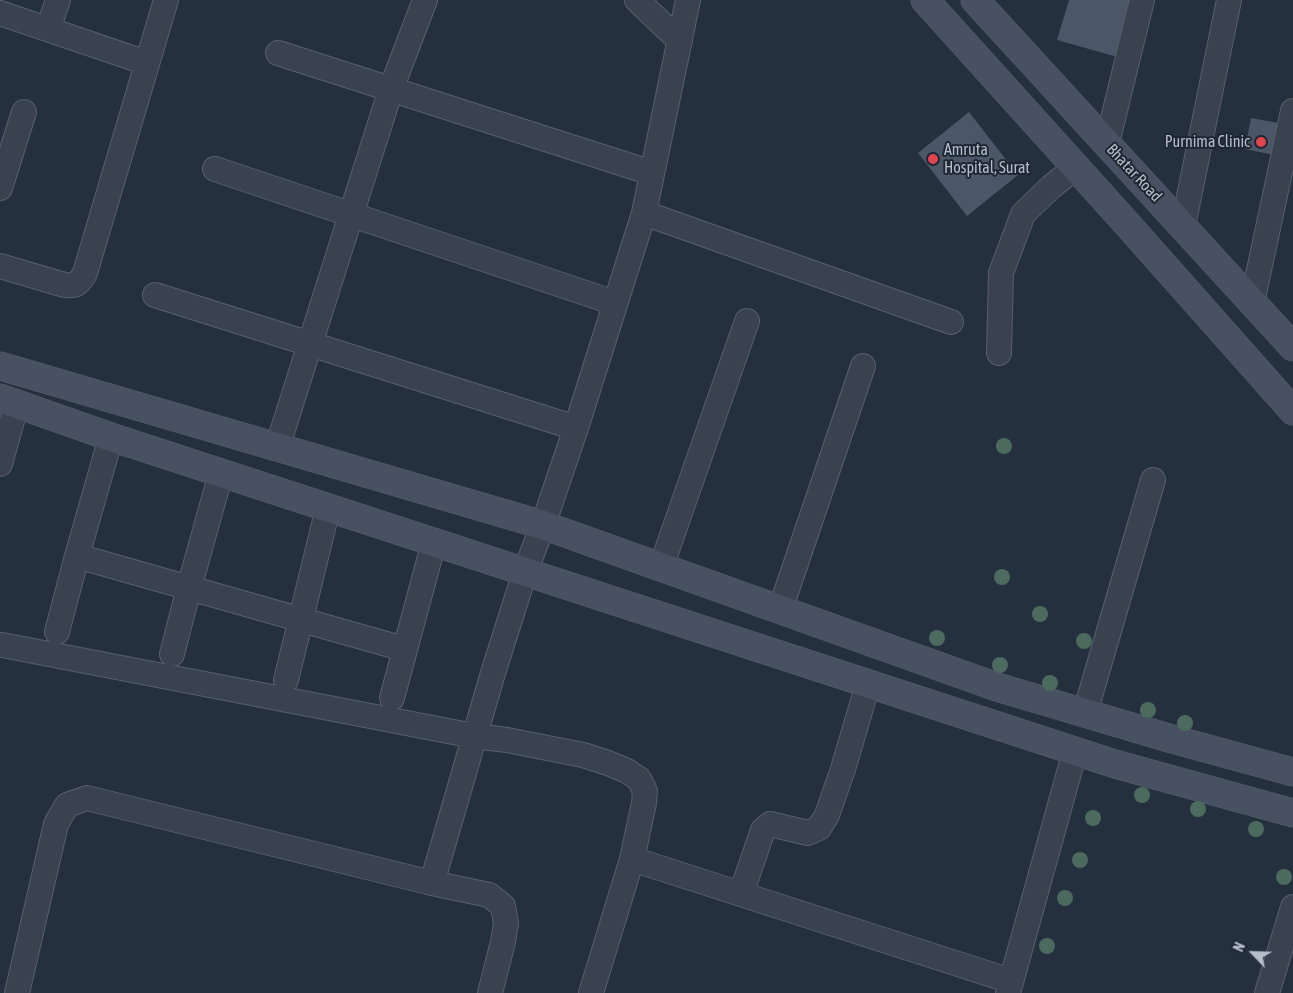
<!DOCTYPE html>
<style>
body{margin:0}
#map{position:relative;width:1293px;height:993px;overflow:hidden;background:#25303e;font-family:"Asap Condensed",sans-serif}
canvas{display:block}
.north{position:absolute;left:1228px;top:928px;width:50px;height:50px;-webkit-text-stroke:4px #1e2733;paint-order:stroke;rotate:294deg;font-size:14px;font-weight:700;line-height:20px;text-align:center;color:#b5bdc9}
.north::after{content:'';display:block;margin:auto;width:18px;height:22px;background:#b5bdc9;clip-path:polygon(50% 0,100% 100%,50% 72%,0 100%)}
</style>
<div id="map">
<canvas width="1293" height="993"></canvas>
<div class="north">N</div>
</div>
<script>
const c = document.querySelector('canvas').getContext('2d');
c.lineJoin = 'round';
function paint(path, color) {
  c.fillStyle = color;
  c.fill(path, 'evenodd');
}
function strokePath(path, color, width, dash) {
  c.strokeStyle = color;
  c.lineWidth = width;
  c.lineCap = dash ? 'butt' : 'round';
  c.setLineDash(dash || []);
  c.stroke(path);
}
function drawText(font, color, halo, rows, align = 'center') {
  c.font = font + ' "Asap Condensed",sans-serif';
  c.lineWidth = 4;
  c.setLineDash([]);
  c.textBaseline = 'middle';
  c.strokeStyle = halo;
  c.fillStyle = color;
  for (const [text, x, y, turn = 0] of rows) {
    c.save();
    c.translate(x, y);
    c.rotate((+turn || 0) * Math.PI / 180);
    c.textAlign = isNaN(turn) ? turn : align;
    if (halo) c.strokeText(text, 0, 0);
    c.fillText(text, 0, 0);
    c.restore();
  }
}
paint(new Path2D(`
 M1069 0H1137L1121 58 1057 40Z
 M969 112 1018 175 967 216 918 153Z
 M1251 118 1284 124 1279 156 1245 149Z`), '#4b5767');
const street = new Path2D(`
 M637 0 680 41
 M0 13 147 63
 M48 29 58 0
 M278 53 652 173
 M1107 143 1142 0
 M215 169 615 303
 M0 188 24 112
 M644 213 951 322
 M1183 226 1229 0
 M0 266 61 284C74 287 78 286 85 273L166 0
 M155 295 576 428
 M1252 303 1293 111
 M999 353 1001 273 1023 214 1051 187 1076 167
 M277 448 391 89 425 0
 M0 464 17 403
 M77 556 404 649
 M661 567 747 321
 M780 610 863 366
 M57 632 77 556 111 437
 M2 645 474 736 507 740 583 755 608 763 627 771 639 779 645 791 644 803 632 859 591 993
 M172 654 189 588 221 473
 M286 680 328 508
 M392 698 434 542
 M1085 713 1153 480
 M632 859 1011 981
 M432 883 493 673 525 572 543 525 576 428 644 213 688 0
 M741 894 763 830 770 824 808 833 819 828 827 815 843 769 868 684
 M17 993 56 824 67 805 87 798 432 883 489 895 503 906 506 923 503 942 490 993
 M1008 993 1075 751
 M1267 993 1293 907`);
const secondary = new Path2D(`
 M925 0 1128 225 1293 411
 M975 0 1293 347
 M0 366 543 525 997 687 1172 739 1293 772
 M0 398 111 437 1115 764 1293 813`);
strokePath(street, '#57606c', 26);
strokePath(secondary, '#57606c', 29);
strokePath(street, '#39424e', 24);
strokePath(secondary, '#475161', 28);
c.fillStyle = '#4c6a5d';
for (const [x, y] of [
 [1004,446],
 [1002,577],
 [1040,614],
 [937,638],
 [1084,641],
 [1000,665],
 [1050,683],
 [1148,710],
 [1185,723],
 [1142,795],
 [1198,809],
 [1093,818],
 [1256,829],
 [1080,860],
 [1284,877],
 [1065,898],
 [1047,946]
]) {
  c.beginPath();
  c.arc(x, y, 8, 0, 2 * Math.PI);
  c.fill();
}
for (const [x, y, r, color] of [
 [1261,142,6,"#e0444e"],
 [933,159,6,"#e0444e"]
]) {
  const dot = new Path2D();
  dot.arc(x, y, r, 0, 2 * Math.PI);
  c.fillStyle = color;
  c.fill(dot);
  strokePath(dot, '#1e2733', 2);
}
drawText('16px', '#b5bdc9', '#1e2733', [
 ["Purnima Clinic",1250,142],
 ["Amruta",944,150,"left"],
 ["Hospital, Surat",944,168,"left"]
], 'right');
drawText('16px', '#b5bdc9', '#1e2733', [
 ["Bhatar Road",1134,173,47]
]);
</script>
